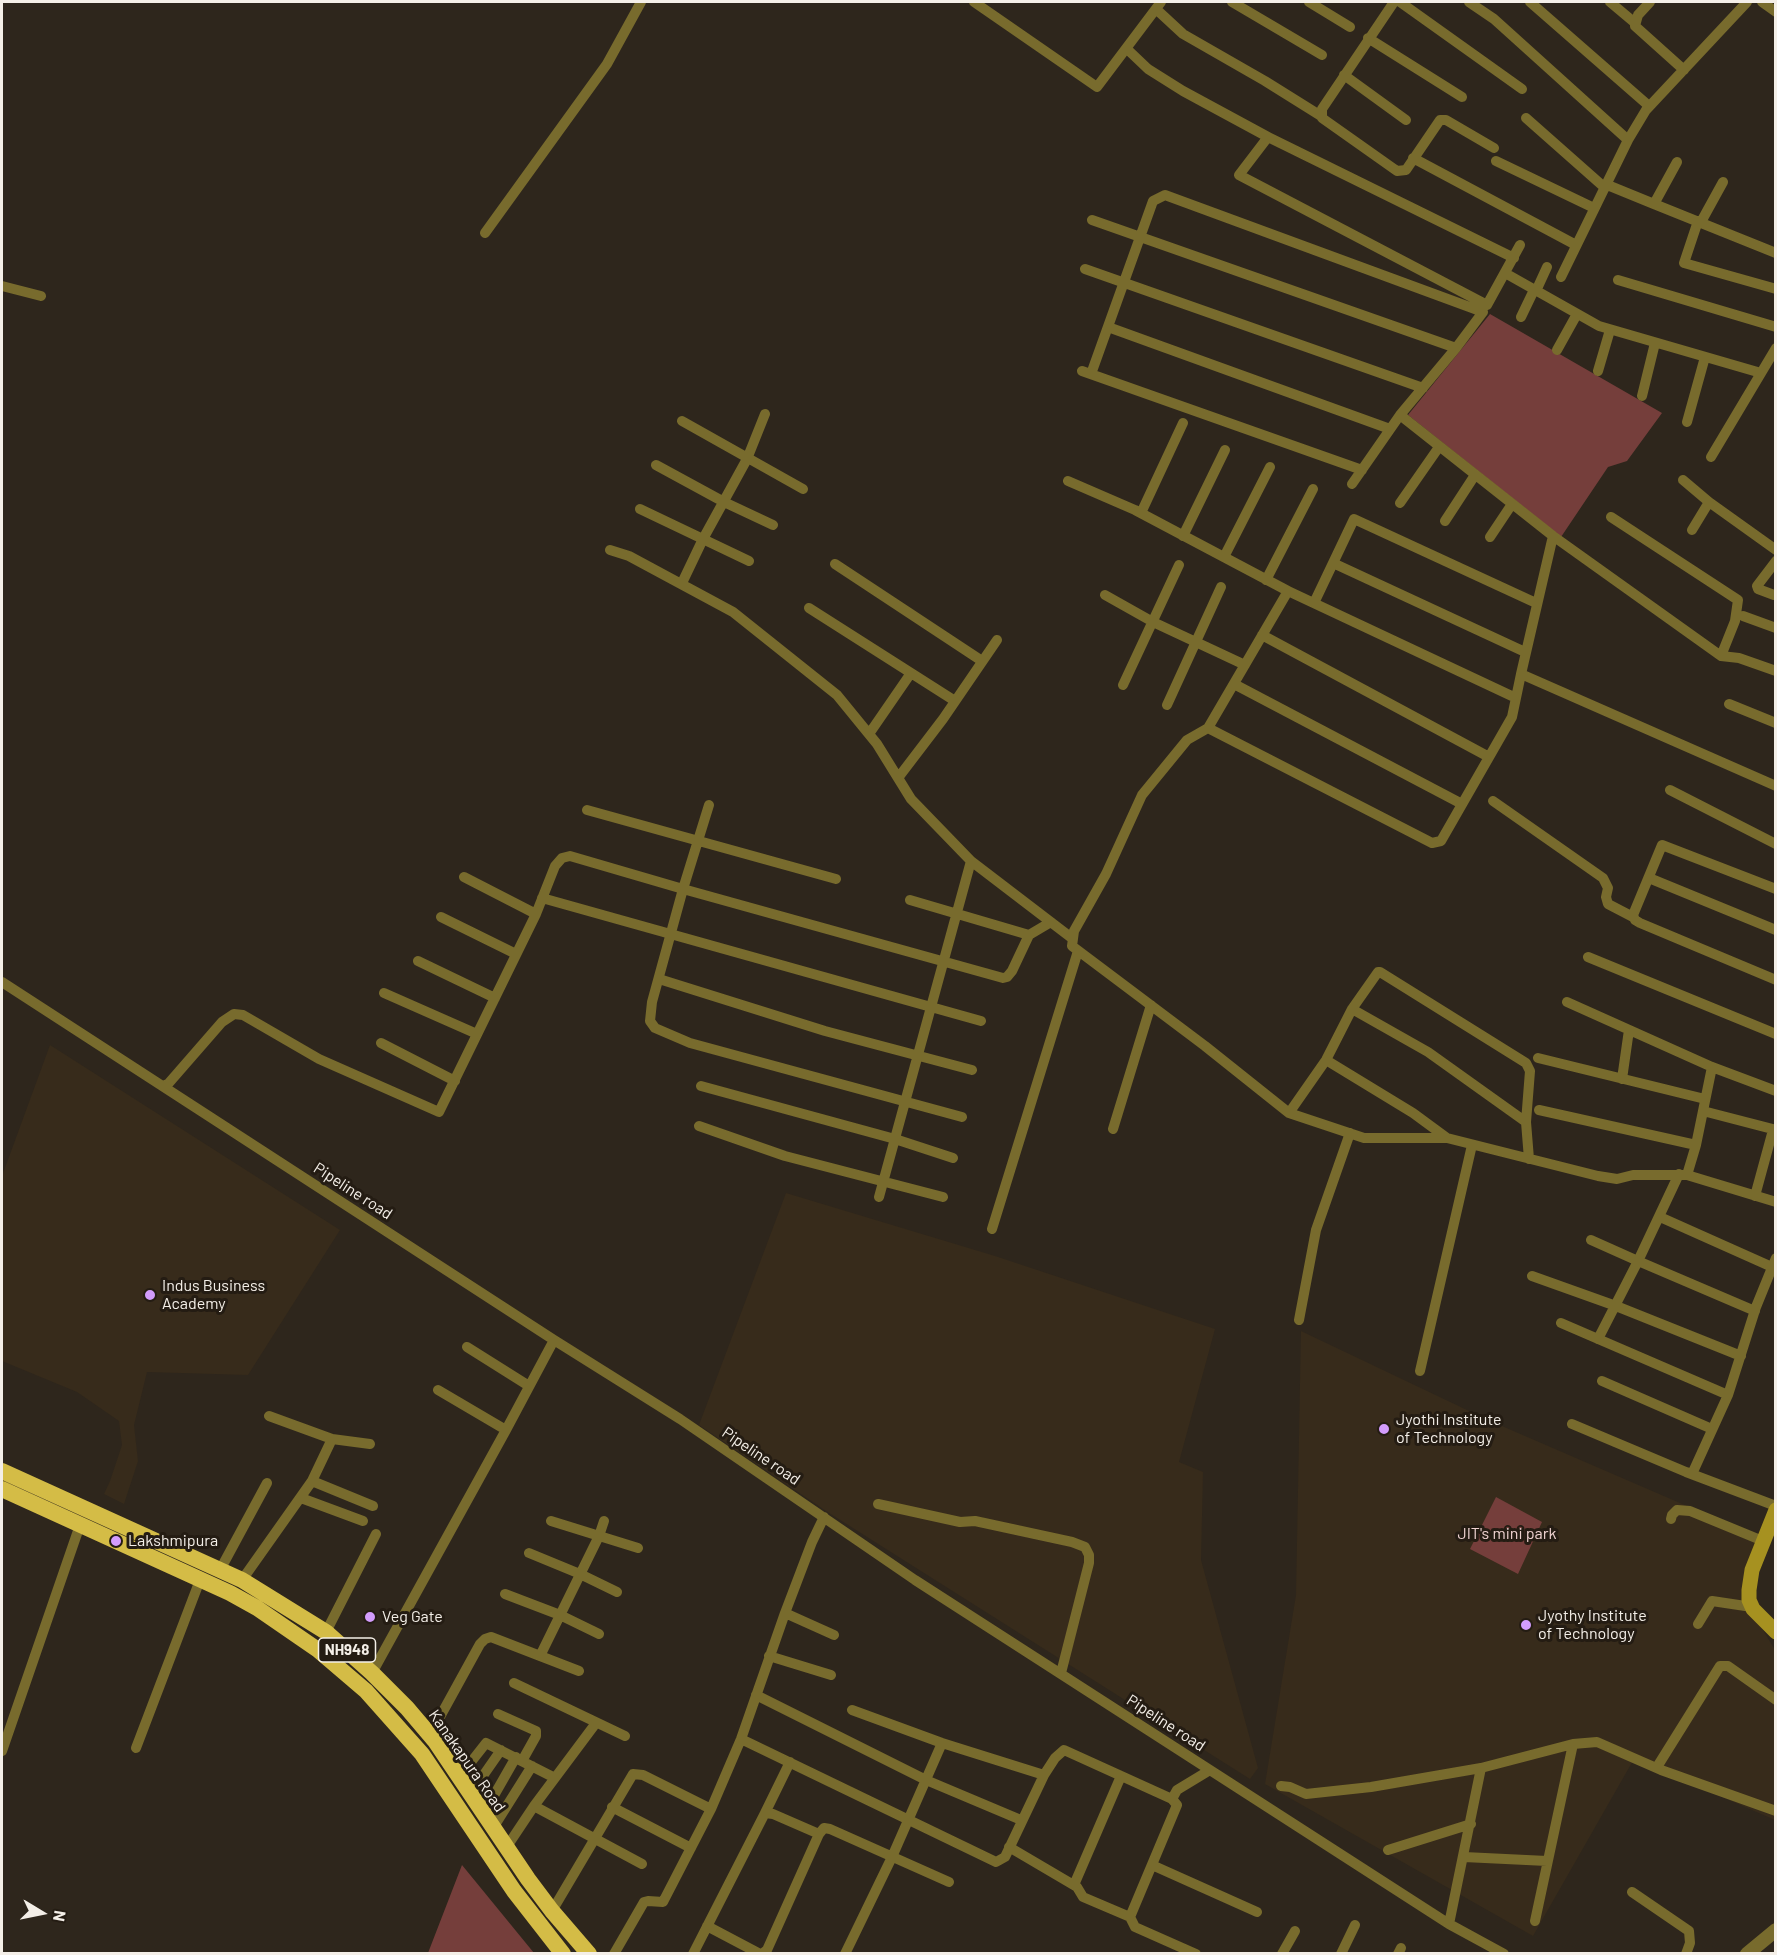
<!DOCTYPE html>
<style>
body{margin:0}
#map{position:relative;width:1777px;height:1955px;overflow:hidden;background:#2e261c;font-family:Barlow,sans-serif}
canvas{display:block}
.frame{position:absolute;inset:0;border:3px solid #f4efe8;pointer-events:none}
.north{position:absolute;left:12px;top:1883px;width:60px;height:60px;-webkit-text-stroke:4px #241c13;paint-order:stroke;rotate:100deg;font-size:16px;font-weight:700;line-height:24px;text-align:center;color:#f4efe8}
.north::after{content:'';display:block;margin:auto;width:21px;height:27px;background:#f4efe8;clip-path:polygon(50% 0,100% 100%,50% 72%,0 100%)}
</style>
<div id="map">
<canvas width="1777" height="1955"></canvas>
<div class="frame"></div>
<div class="north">N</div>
</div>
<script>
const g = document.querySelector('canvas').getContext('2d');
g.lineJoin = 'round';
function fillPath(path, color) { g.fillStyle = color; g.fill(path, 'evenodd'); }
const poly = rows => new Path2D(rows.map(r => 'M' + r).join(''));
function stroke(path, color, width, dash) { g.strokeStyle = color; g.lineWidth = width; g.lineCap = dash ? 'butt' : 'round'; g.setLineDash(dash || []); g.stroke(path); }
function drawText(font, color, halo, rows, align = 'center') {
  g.font = font + ' Barlow,sans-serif'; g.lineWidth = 6; g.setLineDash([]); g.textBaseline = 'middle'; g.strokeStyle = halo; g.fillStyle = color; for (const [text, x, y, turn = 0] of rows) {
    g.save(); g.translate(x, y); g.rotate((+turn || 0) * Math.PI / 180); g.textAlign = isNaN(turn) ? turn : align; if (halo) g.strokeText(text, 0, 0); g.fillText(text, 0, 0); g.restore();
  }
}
fillPath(poly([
 [50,1045,340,1230,248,1375,147,1372,134,1425,138,1461,124,1504,104,1494,110,1481,122,1445,119,1421,77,1392,2,1361,2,1176],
 [786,1193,995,1256,1215,1329,1179,1462,1203,1472,1201,1560,1258,1768,1250,1779,826,1511,699,1425],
 [1301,1331,1488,1420,1761,1538,1745,1600,1775,1650,1775,1820,1634,1759,1533,1936,1265,1784,1296,1595]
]), '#372b1b');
fillPath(poly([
 [1490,314,1662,413,1627,461,1608,467,1561,537,1408,415],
 [1496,1497,1542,1522,1518,1574,1470,1549],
 [462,1865,534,1953,428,1953]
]), '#753e3b');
stroke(poly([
 [974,2,1097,87,1161,2],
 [1232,2,1322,55],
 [1309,2,1350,27],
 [1394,2,1322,109,1322,118,1397,171,1406,170,1440,120,1446,120,1494,148],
 [1400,2,1522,89],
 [1469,2,1494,19,1628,140],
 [1530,2,1649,106],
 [1610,2,1635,23],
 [1650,2,1638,15,1635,26,1684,70],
 [1762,2,1776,12],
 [1156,9,1183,34,1265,81,1321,116],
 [1368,38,1462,97],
 [1127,49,1148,69,1183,91,1268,137],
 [1344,75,1406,120],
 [1526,118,1604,187],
 [1413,158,1576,245],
 [1496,161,1594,208],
 [1605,184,1654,204,1677,162],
 [1654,204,1776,253],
 [1092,220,1456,348],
 [1698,221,1684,263,1776,289],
 [1701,222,1723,182],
 [485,233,607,64,641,2],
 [1514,258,1268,137,1239,175,1487,305,1520,245],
 [1085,269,1423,388],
 [1505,273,1599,326,1761,373],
 [1561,277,1628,140,1646,110,1747,2],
 [1618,280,1776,327],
 [2,286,41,296],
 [1536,291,1547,267],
 [1521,317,1534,290],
 [1108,327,1390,429],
 [1557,350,1577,314],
 [1082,371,1362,470],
 [1598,371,1610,330],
 [1091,374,1153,201,1165,195,1483,312,1456,348,1400,415],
 [1642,396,1655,343],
 [682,421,803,489],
 [1687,422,1705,357],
 [1711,457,1776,348],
 [656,465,724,502,773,525],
 [1683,480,1709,502,1776,550],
 [1068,481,1135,510,1288,591],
 [1352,484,1400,415,1553,536,1721,656,1739,658,1776,671],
 [1400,503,1439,447],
 [640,509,749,561],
 [1141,513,1183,423],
 [1611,517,1738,600,1735,621,1721,656],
 [1445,521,1475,475],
 [1692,530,1709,502],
 [1183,536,1225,450],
 [1490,537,1512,504],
 [610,550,629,556,733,612,837,695,877,744,911,799,971,861,1073,939],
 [1224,557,1270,467],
 [1333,563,1525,652],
 [835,564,982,661],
 [1266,580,1313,489],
 [682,583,703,539,747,459,765,414],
 [1105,595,1153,622,1245,665],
 [1774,595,1758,589,1757,586,1776,561],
 [1314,603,1354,519,1536,603],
 [809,608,955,701],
 [1743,616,1776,628],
 [1262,635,1489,757],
 [1521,674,1553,536],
 [1234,684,1462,804],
 [1123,685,1179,565],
 [1516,698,1288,591,1208,728,1432,843,1441,841,1512,717,1521,674,1776,786],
 [1729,704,1776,723],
 [1167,705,1221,587],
 [1208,728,1187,740,1142,795,1106,874,1074,931,1072,946,1205,1046,1289,1113,1364,1138,1447,1138,1598,1176,1617,1179,1633,1175,1687,1175],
 [869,734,911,673],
 [898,778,943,719,997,640],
 [1670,790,1776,844],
 [1493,801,1603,878,1608,888,1606,897,1608,904,1633,917],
 [709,805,683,889,1003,978,1007,977,1012,971,1029,935],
 [587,810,836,879],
 [464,877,536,914],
 [1649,878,1776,930],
 [1776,889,1662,845,1633,915,1635,920,1640,923,1776,980],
 [542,898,981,1021],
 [910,900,1029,935,1051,922],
 [441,917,516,954],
 [1588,957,1776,1034],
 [418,961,495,998],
 [659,979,825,1031,972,1070],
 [2,982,554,1340,680,1419,915,1580,1449,1924,1504,1954],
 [384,993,477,1034],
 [1567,1002,1712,1067,1776,1091],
 [1352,1009,1428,1052,1526,1122],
 [381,1043,455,1081],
 [1538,1058,1705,1099],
 [1326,1060,1413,1113,1447,1138],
 [1712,1067,1696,1145,1687,1175,1776,1202],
 [1622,1079,1629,1030],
 [163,1086,168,1084,222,1022,234,1014,243,1015,319,1059,439,1112,536,914,555,866,562,858,570,856,683,889,652,1002,650,1021,655,1028,690,1043,962,1117],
 [701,1086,895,1139,953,1158],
 [1539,1110,1696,1145],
 [1703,1111,1776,1130],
 [1289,1113,1326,1060,1352,1009,1378,972,1380,972,1526,1063,1530,1071,1526,1122,1529,1159],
 [699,1126,785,1156,943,1197],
 [1113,1129,1151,1005],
 [1679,1174,1638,1261,1755,1311],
 [1755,1196,1773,1130],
 [879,1197,971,861],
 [1660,1217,1772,1267],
 [992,1229,1078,951],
 [1591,1240,1638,1261,1598,1339],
 [1532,1276,1616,1306,1741,1356],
 [1299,1320,1316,1230,1350,1133],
 [1561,1323,1728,1395],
 [467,1347,529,1386],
 [1420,1371,1472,1145],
 [1602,1381,1712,1429],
 [438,1390,506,1430],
 [269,1416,332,1439,370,1444],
 [1572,1424,1686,1472,1776,1506],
 [1692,1474,1728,1395,1756,1307,1776,1258],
 [312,1481,373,1506],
 [301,1498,363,1521],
 [878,1504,960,1522,975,1521,1072,1542,1085,1547,1089,1555,1089,1563,1061,1673],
 [1671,1519,1672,1515,1677,1510,1690,1511,1763,1541],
 [551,1521,638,1548],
 [529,1553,580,1574,617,1592],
 [220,1570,267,1483],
 [242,1580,312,1481,332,1439],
 [505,1594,560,1615,599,1634],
 [785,1613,834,1635],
 [1698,1624,1712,1601,1752,1607],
 [326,1632,376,1534],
 [540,1656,599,1536,604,1521],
 [769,1656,831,1675],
 [372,1673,506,1430,554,1340],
 [514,1683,625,1736],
 [756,1695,926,1780,1021,1820],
 [852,1710,942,1743,1044,1775],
 [498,1714,536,1731,536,1736,522,1761],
 [430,1735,480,1644,485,1639,491,1637,579,1671],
 [741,1739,996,1862,1005,1857,1044,1775,1055,1758,1064,1750,1172,1799,1177,1805,1130,1917,1135,1927,1196,1954],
 [136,1748,200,1580],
 [2,1751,80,1525],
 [1657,1767,1720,1666,1728,1666,1776,1700],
 [460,1776,486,1743,555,1778],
 [1281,1786,1290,1787,1306,1794,1371,1787,1481,1768,1573,1744,1597,1742,1661,1770,1776,1811],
 [471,1793,501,1750],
 [1172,1799,1177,1790,1210,1770],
 [534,1806,642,1864],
 [612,1807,691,1848],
 [484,1813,516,1757],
 [765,1813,790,1762],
 [493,1828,532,1766],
 [1009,1847,1077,1887,1083,1897,1130,1917],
 [506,1848,534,1806,596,1723],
 [1388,1850,1471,1824],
 [1464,1857,1547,1861],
 [1152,1865,1257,1912],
 [1074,1885,1121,1776],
 [1632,1892,1689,1931,1690,1943,1686,1954],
 [552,1911,633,1774,643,1775,711,1809],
 [1535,1921,1573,1744],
 [1449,1924,1481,1768],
 [707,1926,760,1954],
 [614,1954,644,1902,648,1901,663,1902,711,1809,741,1739,785,1613,812,1542,824,1517],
 [693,1954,765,1813,773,1814,819,1834],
 [762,1954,767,1950,819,1834,824,1828,830,1829,949,1882],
 [845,1954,892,1857,942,1743],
 [1282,1954,1295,1931],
 [1341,1954,1355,1925],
 [1398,1954,1401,1948]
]), '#786b2d', 10);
stroke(poly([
 [1747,1954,1776,1930]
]), '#786b2d', 14);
stroke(poly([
 [1776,1510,1752,1570,1749,1590,1749,1600,1753,1609,1776,1632]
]), '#a69120', 15);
stroke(poly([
 [2,1471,242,1580,326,1632,372,1673,407,1708,435,1741,528,1879,552,1911,589,1954],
 [2,1489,230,1593,257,1608,318,1650,366,1691,422,1754,514,1891,563,1954]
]), '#d4bc46', 16);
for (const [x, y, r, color] of [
 [150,1295,6,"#d39cfc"],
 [1384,1429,6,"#d39cfc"],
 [116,1541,6,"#d39cfc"],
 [370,1617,6,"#d39cfc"],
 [1526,1625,6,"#d39cfc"]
]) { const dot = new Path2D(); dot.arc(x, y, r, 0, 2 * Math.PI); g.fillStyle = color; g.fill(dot); stroke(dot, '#241c13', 2); }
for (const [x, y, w] of [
 [347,1650,57]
]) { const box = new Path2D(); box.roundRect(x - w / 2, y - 12, w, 24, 4.5); g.fillStyle = '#241c13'; g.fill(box); stroke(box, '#f4efe8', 1.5); }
drawText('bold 15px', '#f4efe8', null, [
 ["NH948",347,1650]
]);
drawText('16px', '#f4efe8', '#241c13', [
 ["Pipeline road",353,1191,33],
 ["Pipeline road",761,1456,34],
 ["Pipeline road",1166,1723,33],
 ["Kanakapura Road",467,1761,55]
]);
drawText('16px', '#f4efe8', '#241c13', [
 ["Indus Business",162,1286],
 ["Academy",162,1304],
 ["Jyothi Institute",1396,1420],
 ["of Technology",1396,1438],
 ["Lakshmipura",128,1541],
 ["Jyothy Institute",1538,1616],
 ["of Technology",1538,1634],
 ["Veg Gate",382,1617]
], 'left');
drawText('16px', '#eed2d0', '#241c13', [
 ["JIT's mini park",1507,1534]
]);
</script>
